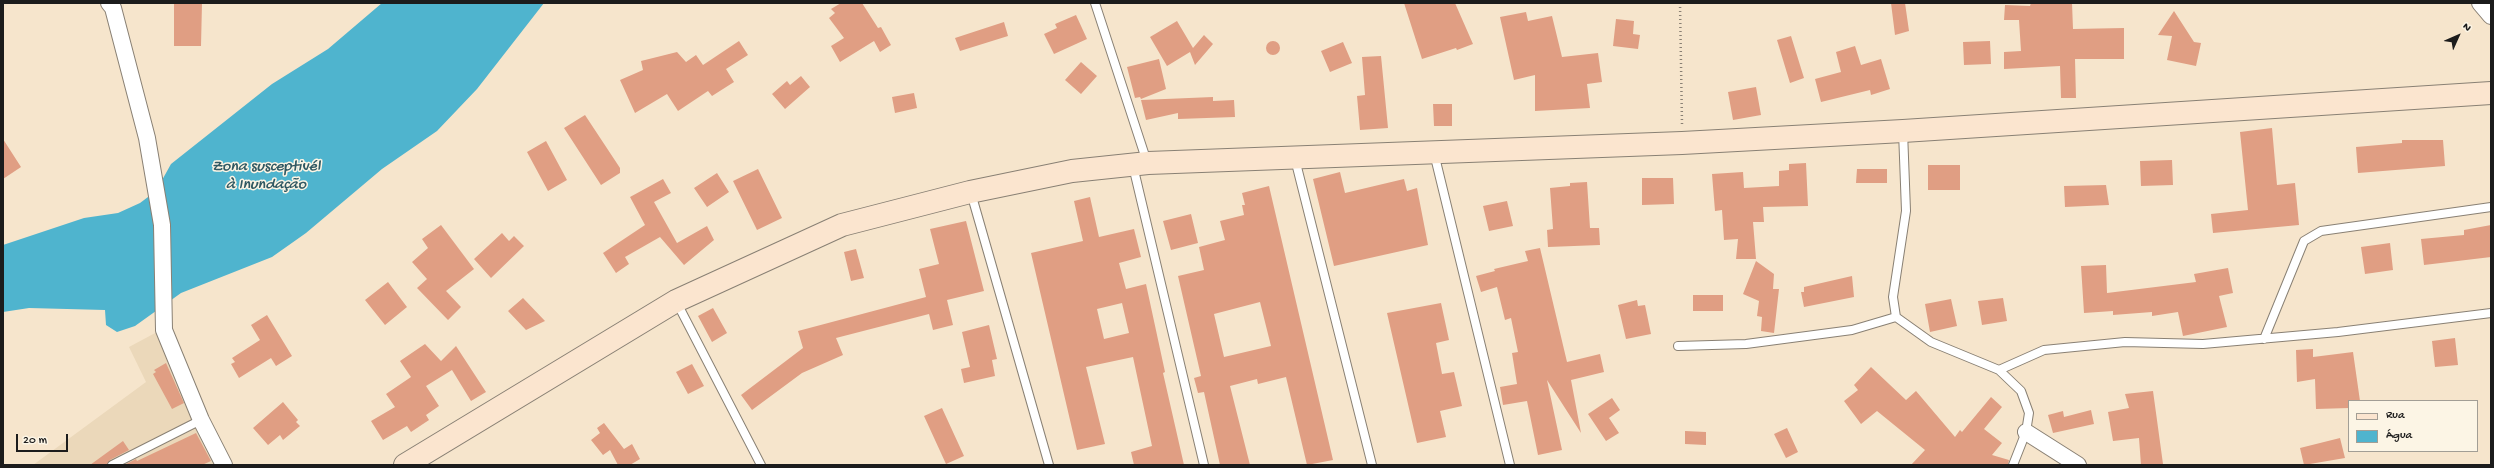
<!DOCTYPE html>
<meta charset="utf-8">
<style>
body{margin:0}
#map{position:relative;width:2494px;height:468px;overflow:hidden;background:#f6e5cc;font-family:"Gochi Hand",sans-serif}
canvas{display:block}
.frame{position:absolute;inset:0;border:4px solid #1c1c1c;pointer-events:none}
.legend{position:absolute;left:2348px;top:400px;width:130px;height:52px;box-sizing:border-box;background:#fcf5e5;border:1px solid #a29e95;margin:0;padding:5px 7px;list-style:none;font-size:12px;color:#1c1c1c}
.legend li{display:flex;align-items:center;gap:8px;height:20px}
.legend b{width:20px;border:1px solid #a29e95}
.north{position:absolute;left:2438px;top:16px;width:40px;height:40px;-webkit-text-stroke:3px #fcf5e5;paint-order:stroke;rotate:45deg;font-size:11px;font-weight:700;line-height:16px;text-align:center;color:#1c1c1c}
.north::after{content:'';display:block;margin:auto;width:14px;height:18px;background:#1c1c1c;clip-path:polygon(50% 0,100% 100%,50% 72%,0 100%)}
.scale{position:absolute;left:16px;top:434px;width:52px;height:18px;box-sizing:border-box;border:2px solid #1c1c1c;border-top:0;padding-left:5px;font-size:12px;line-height:14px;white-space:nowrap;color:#1c1c1c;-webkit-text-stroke:3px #fcf5e5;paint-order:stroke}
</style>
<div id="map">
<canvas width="2494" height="468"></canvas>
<div class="frame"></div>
<ul class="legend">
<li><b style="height:5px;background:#fbe5cf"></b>Rua</li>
<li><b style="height:11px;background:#4fb4ce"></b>Água</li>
</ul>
<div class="north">N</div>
<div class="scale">20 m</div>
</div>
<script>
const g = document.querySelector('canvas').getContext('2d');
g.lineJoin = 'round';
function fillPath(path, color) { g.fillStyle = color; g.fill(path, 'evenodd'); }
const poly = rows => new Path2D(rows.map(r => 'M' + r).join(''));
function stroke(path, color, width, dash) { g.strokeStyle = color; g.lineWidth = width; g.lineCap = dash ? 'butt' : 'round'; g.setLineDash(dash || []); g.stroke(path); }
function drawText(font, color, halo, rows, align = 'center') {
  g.font = font + ' "Gochi Hand",sans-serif'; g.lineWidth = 3; g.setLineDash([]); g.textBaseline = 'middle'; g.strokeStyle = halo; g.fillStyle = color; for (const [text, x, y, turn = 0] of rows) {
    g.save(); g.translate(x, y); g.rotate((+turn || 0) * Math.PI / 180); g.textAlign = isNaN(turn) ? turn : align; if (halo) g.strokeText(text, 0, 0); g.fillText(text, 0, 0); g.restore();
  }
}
fillPath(poly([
 [157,332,224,465,33,465,146,382,129,347]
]), '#ebd8ba');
fillPath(poly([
 [382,3,544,3,477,89,437,131,382,169,306,233,272,257,181,293,135,326,117,332,106,325,105,310,29,308,3,312,3,245,84,218,118,213,140,203,156,191,171,164,272,84,328,49]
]), '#4fb4ce');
fillPath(poly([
 [174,3,202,3,201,46,174,46],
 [841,3,862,3,878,28,881,27,891,45,880,52,874,41,840,62,831,46,844,38,829,18,835,13,831,9],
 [1404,3,1455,3,1473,44,1457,50,1456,48,1422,59],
 [1891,3,1905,3,1909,31,1895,35],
 [2031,3,2072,3,2073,29,2124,28,2124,59,2075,59,2076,98,2061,98,2060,66,2004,69,2004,52,2021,51,2019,20,2004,20,2005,5,2030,6],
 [2174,11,2194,42,2201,43,2196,66,2167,60,2172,36,2158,35],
 [1526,12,1528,21,1552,16,1562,57,1598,53,1602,82,1587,84,1590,108,1535,111,1535,75,1514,80,1500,17],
 [1076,15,1087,39,1054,54,1044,34,1057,28,1055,24],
 [1616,19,1634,21,1633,34,1640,35,1638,49,1613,46],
 [1177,21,1193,48,1204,35,1213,44,1195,65,1190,52,1167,66,1150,37],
 [1004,22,1008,36,960,51,955,38],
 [1791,36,1804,78,1790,83,1777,40],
 '1266 48a7 7 0 1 1 14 0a7 7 0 1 1-14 0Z',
 [739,41,748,55,726,69,734,82,712,96,708,91,678,111,667,94,635,113,620,80,643,70,641,61,677,52,686,62,696,55,703,65],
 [1990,41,1991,64,1964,65,1963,42],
 [1343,42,1352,63,1330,72,1321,51],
 [1855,46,1861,65,1881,59,1890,89,1871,95,1870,90,1821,102,1815,79,1841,72,1836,52],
 [1381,56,1388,128,1360,130,1357,96,1365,95,1362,57],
 [1159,59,1166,89,1141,99,1140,97,1135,98,1127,67],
 [1081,62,1097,76,1081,94,1065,80],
 [801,76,810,87,785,109,772,94,787,81,790,85],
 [1756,87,1761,115,1733,120,1728,92],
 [914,93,917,108,895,113,892,97],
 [1213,97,1213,101,1234,100,1235,117,1178,119,1178,113,1146,120,1141,100],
 [1433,104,1452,104,1452,126,1434,126],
 [585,115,620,168,620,173,601,185,564,128],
 [2272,128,2277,185,2295,183,2299,225,2213,233,2211,214,2248,210,2240,132],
 [3,139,21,167,3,179],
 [2402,140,2443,140,2445,166,2358,173,2356,147,2402,143],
 [546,141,567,180,548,191,527,152],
 [2172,160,2173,185,2141,186,2140,161],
 [1806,163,1808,206,1763,207,1764,222,1753,222,1756,259,1736,259,1738,239,1724,240,1722,210,1715,211,1712,174,1743,172,1744,188,1779,186,1779,171,1789,170,1789,164],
 [1928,165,1960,165,1960,190,1928,190],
 [758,169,782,218,757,230,733,181],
 [1857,169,1887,169,1887,183,1856,183],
 [1340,172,1345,193,1404,179,1407,191,1417,188,1428,245,1334,266,1313,179],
 [717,173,729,192,707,207,694,188],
 [1642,178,1673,178,1674,204,1642,205],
 [663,179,671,193,654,202,677,243,707,226,714,240,684,265,660,237,625,257,629,264,616,273,603,253,645,225,630,197],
 [1587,182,1590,228,1599,228,1600,245,1548,247,1547,230,1553,229,1550,188,1570,186,1570,183],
 [2106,185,2109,205,2065,207,2064,186],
 [1269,186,1333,460,1307,465,1286,377,1258,384,1257,379,1230,386,1250,465,1220,465,1204,392,1198,393,1194,378,1201,376,1178,276,1204,270,1199,247,1225,240,1220,221,1244,215,1242,205,1245,205,1242,193],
 [1260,302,1271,346,1224,357,1214,314],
 [1090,197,1099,237,1134,229,1141,257,1119,263,1126,289,1146,284,1165,372,1163,373,1184,465,1134,465,1131,452,1152,446,1133,357,1086,367,1105,444,1077,450,1031,253,1083,241,1074,201],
 [1122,303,1129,333,1104,339,1097,309],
 [1507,201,1513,226,1489,231,1483,206],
 [1191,214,1198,243,1171,250,1163,221],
 [966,221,984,291,947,300,953,325,933,330,929,314,836,338,843,355,802,373,752,410,741,395,803,348,798,331,926,297,919,269,939,264,930,229],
 [441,225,474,269,446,291,461,307,448,320,417,288,427,279,412,262,428,248,422,239],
 [2491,225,2491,257,2424,265,2421,239,2464,235,2464,230],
 [502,233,509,241,514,236,524,246,491,278,474,259],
 [2390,243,2393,270,2365,274,2361,247],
 [1540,248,1567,362,1600,354,1604,372,1571,380,1581,433,1547,380,1562,450,1538,455,1527,401,1503,405,1500,387,1517,384,1512,353,1518,352,1511,318,1505,320,1497,287,1481,292,1476,276,1495,271,1494,269,1528,261,1525,251],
 [856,249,864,278,851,281,844,252],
 [1756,261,1774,274,1773,289,1779,289,1774,333,1761,331,1762,317,1757,316,1759,301,1743,294],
 [2106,265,2107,293,2196,282,2194,274,2228,268,2233,293,2219,296,2227,327,2183,336,2178,312,2152,316,2152,312,2113,315,2113,311,2084,313,2081,266],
 [1852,276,1854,297,1804,307,1801,292,1804,292,1804,287],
 [388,282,407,307,385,325,365,300],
 [1693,295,1723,295,1723,311,1693,311],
 [523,298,545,321,526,330,508,311],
 [2003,298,2007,321,1982,325,1978,301],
 [1951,299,1957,326,1930,332,1925,304],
 [1637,300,1638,306,1645,305,1651,334,1626,339,1618,305],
 [1441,303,1449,340,1436,343,1442,374,1454,372,1462,406,1440,411,1446,437,1417,443,1387,313],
 [713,308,727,333,712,342,698,316],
 [267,315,292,356,276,366,271,358,239,378,231,364,235,362,232,358,260,340,251,325],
 [989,325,997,359,992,360,995,376,964,383,961,369,970,367,962,332],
 [2455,338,2458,365,2435,367,2432,341],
 [425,344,441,361,456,346,486,392,471,401,452,370,426,386,439,406,426,415,429,420,411,432,407,426,383,440,371,421,395,407,386,394,411,377,400,361],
 [2313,349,2313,357,2353,352,2360,401,2349,401,2349,408,2316,409,2315,379,2297,382,2296,350],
 [166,363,184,403,172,409,153,374,156,372,154,370],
 [692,364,704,386,688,394,676,372],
 [1871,367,1906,400,1916,391,1955,437,1960,430,1962,432,1991,397,2002,407,1984,429,2002,443,1992,455,2009,460,2008,465,1911,465,1925,450,1877,411,1861,424,1844,401,1858,390,1854,385],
 [2153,391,2163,464,2141,465,2139,438,2113,441,2108,412,2129,408,2125,394],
 [1612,398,1620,410,1609,418,1619,433,1606,441,1588,414],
 [283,402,298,420,296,422,300,426,283,440,280,435,268,445,253,428],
 [942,408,964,456,946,464,924,416],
 [2091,410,2094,424,2053,433,2048,415,2063,411,2064,417],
 [604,423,624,449,632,444,640,459,630,465,618,465,610,450,603,455,591,440,600,433,597,428],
 [1787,428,1798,452,1786,458,1774,434],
 [1685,431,1706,432,1706,445,1685,444],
 [196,433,211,461,202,465,124,465,136,459,137,461],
 [2340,438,2345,458,2304,465,2300,448],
 [123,441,129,450,110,460,107,465,90,465]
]), '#e09e83');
const service = poly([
 [1095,3,1147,162],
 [1903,131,1906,211,1893,297,1896,317,1931,342,1999,370,2021,391,2029,413,2026,432,2013,465],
 [1434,153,1510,465],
 [1295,159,1372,465],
 [1133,166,1204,465],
 [971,193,1049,465],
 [676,301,761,465],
 [2264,339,2304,241,2321,231,2491,207],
 [1678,346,1746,344,1852,330,1896,317],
 [1999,370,2044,350,2125,342,2203,344,2338,332,2491,313],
 [112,465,201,420]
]);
const minor = poly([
 [109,3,113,8,147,138,162,225,164,330,201,420,224,465],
 [2480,3,2491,16],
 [2026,432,2078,465]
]);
const secondary = poly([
 [405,465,676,301,842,225,970,192,1072,171,1148,163,1682,143,1903,131,2491,93]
]);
stroke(service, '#898074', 10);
stroke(minor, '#898074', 18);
stroke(secondary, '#898074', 24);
stroke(poly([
 [1680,3,1682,124]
]), '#898074', 2.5, [1, 3]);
stroke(service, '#fff', 8);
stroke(minor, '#fff', 16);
stroke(secondary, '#fbe5cf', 22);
drawText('italic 16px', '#305963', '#fcf5e5', [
 ["Zona susceptivél",266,168],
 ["à Inundação",266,186]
]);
</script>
